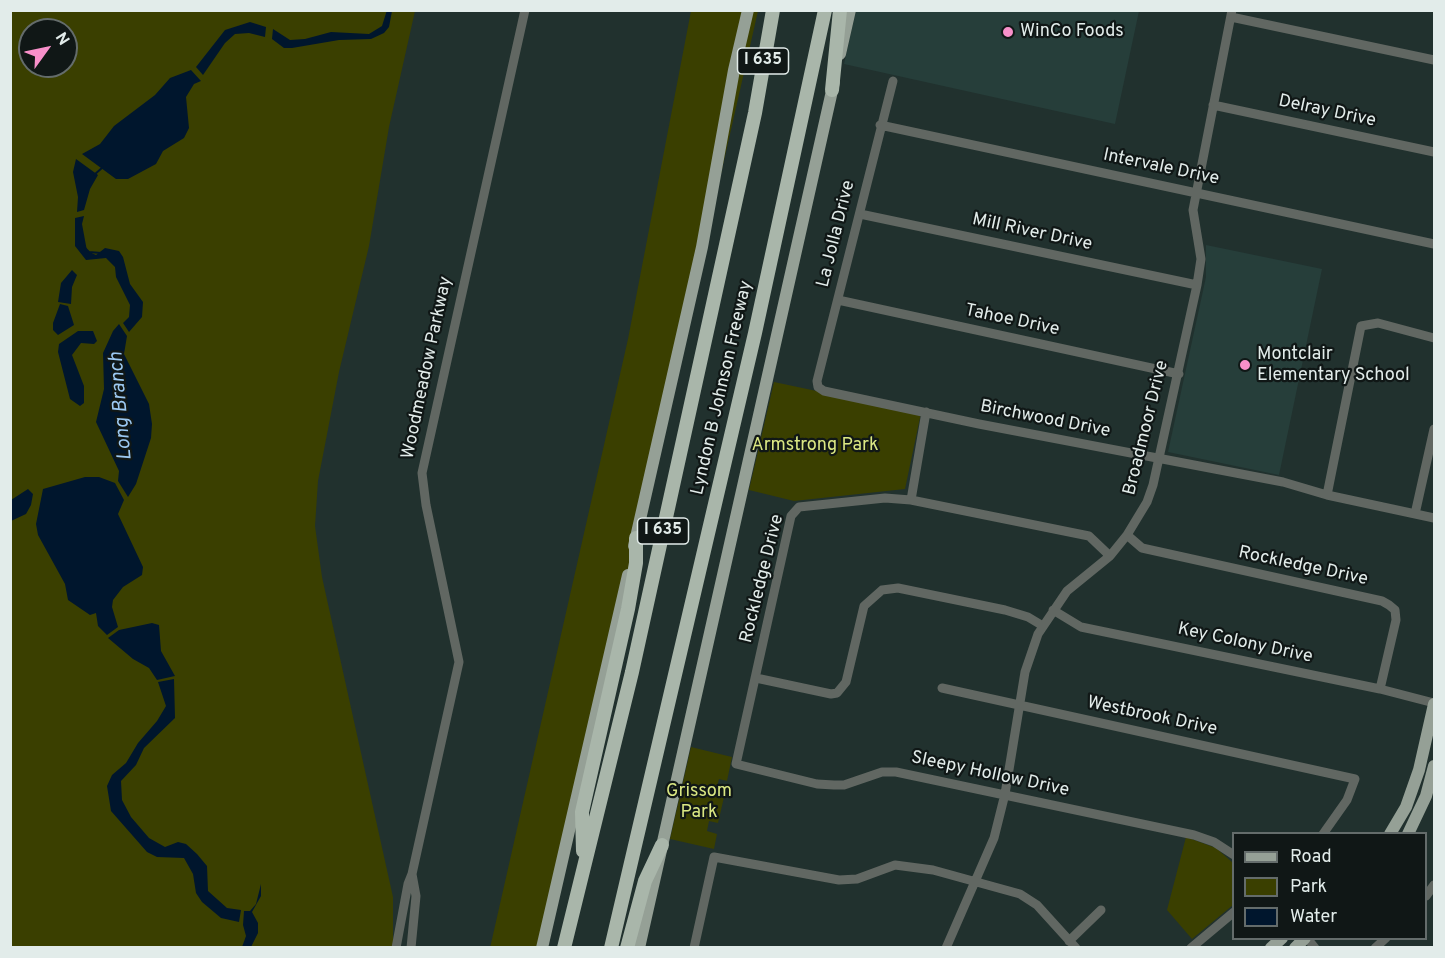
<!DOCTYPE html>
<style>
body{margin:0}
#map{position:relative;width:1445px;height:958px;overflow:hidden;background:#21312e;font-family:Overpass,sans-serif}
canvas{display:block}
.frame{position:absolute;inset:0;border:12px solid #e2ecea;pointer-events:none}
.legend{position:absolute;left:1232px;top:832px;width:195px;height:108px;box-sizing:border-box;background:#101716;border:2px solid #646c6b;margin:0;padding:8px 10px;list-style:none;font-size:18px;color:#e2ecea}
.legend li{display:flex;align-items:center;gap:12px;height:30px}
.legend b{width:30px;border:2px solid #646c6b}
.north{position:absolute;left:18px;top:18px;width:60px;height:60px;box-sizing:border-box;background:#101716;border:2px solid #646c6b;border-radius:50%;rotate:57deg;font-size:16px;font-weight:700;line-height:24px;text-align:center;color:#e2ecea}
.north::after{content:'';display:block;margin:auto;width:21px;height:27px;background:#f890ca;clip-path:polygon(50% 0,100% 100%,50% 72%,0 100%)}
</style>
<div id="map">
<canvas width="1445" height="958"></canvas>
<div class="frame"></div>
<ul class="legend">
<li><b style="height:8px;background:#95a096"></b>Road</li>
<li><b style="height:16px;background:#3a3f00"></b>Park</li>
<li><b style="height:16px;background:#00162d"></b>Water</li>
</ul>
<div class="north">N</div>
</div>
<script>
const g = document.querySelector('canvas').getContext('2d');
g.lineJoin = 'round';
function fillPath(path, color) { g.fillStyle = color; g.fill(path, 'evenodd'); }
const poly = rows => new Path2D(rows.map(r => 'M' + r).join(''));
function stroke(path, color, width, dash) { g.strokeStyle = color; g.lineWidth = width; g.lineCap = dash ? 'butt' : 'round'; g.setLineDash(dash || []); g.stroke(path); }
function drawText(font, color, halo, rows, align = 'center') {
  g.font = font + ' Overpass,sans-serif'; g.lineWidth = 4.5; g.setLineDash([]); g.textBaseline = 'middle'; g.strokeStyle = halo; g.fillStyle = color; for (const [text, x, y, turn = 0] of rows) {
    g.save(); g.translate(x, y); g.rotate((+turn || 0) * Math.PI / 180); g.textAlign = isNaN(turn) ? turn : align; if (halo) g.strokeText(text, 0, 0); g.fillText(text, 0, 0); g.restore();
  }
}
fillPath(poly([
 [856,11,1139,11,1115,124,844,64],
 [1206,245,1322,269,1279,475,1168,452,1206,277]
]), '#263e3a');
fillPath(poly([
 [11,11,415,11,389,127,369,246,339,372,318,481,315,526,322,577,393,897,393,947,11,947],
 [30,30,66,30,66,66,30,66],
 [691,11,758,11,545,947,490,948,628,339],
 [774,382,921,413,905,489,794,501,749,490],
 [691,747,732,757,727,781,719,779,716,790,725,793,718,823,709,821,707,831,717,834,714,849,670,839],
 [1186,837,1216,848,1233,863,1233,905,1192,939,1167,910]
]), '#3a3f00');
fillPath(poly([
 [387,10,392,11,389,27,384,33,371,39,339,40,292,48,284,48,272,39,273,29,290,40,305,39,331,32,369,34,382,26],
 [250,22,266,27,265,37,249,33,235,34,225,43,203,75,196,67,225,30],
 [191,70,201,81,194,84,186,97,189,128,184,138,163,151,156,164,128,179,116,179,82,154,100,144,114,126,155,95,170,78],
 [76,159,98,175,90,189,84,210,77,212,78,197,73,172],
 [84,216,82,224,87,251,96,255,105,248,119,251,123,257,130,284,143,302,142,317,129,332,123,323,129,317,130,305,116,277,115,267,106,258,86,260,75,246,75,218],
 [72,270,77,275,72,287,71,304,58,302,61,283],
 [60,304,68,306,74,325,58,335,53,330,53,323],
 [119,324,127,336,124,354,149,404,152,424,151,438,136,484,128,497,118,481,119,471,96,422,104,389,103,353,113,331],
 [78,331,93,331,97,341,94,344,81,343,72,355,84,386,84,403,80,406,70,399,58,352,59,344],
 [85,477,99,477,115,483,124,500,118,514,143,567,142,575,123,587,113,600,112,607,118,627,107,635,98,626,96,613,90,615,68,600,65,584,38,535,36,524,43,489],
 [28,489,33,494,31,505,26,514,11,521,11,500],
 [152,623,159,625,161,651,175,676,157,680,149,668,133,659,108,638,119,630],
 [174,679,175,718,144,748,136,765,121,781,122,800,131,817,149,838,165,847,178,842,186,844,197,854,207,866,208,891,227,908,241,910,239,922,221,918,202,902,196,893,193,874,184,858,157,857,147,852,111,811,107,786,112,775,126,763,138,743,157,721,166,706,158,682],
 [261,884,261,896,252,912,258,923,258,933,251,947,242,947,246,936,243,925,244,911,250,911,256,904]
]), '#00162d');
stroke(poly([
 [94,175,103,167],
 [85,248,89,252,101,253]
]), '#00162d', 2);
stroke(poly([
 [1231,17,1434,60],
 [893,81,817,381,818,387,824,391,979,424,1283,482,1327,495,1434,518],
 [1213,105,1434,152],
 [880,125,1434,244],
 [860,214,1197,285],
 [838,300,1179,374],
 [1327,495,1361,326,1378,323,1434,338],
 [911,500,926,412],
 [1415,514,1434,429],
 [1127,535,1142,548,1382,601,1389,605,1395,610,1396,620,1380,689],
 [1110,556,1089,536,911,500,885,498,799,507,791,516,736,764,817,784,834,785,844,785,882,772,896,772,1194,835,1214,842,1234,855],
 [1053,610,1081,627,1380,689,1434,703],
 [756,678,831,694,837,693,846,682,864,606,882,590,898,588,1005,610,1028,617,1043,626],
 [942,688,1355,779,1347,800,1323,834],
 [1426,896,1434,885],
 [1307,938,1315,948],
 [1069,941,1101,910],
 [396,948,408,884,412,874,459,662,426,505,422,473,525,10],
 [411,948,416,896,412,874],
 [694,948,714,857,839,880,857,879,895,865,933,870,1020,894,1037,905,1076,948],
 [946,948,994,838,1005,794,1025,672,1038,634,1067,591,1110,556,1127,535,1147,502,1153,485,1197,285,1201,259,1193,210,1232,10],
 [1191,948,1234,912],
 [1375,948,1386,938]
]), '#616762', 9);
stroke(poly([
 [840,54,850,10],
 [634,546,702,247,734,70,748,10],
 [1390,834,1406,807,1419,770,1434,704],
 [1408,834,1426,796,1434,766],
 [542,948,628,575],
 [639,948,834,82],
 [1271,948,1282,938],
 [1295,948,1305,938]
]), '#95a096', 12);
stroke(poly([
 [832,90,840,10],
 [583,851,582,812,628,609,636,563,636,538],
 [564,948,632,672,755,113,773,10],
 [611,948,755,333,825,10],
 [627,948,645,881,662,845]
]), '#a9b6aa', 14);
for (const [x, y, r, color] of [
 [1008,32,6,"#f890ca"],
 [1245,365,6,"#f890ca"]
]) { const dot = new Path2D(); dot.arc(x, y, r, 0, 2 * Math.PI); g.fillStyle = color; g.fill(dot); stroke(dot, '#101716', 2); }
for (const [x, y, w] of [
 [763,61,51],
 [663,531,51]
]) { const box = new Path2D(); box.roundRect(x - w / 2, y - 13, w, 26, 4.5); g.fillStyle = '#101716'; g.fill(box); stroke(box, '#e2ecea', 1.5); }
drawText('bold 16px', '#e2ecea', null, [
 ["I 635",763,61],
 ["I 635",663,531]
]);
drawText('18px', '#e2ecea', '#101716', [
 ["WinCo Foods",1020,32],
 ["Montclair",1257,355],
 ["Elementary School",1257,376]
], 'left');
drawText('18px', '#e2ecea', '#101716', [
 ["Delray Drive",1327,112,12],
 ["Intervale Drive",1161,168,12],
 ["Mill River Drive",1032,233,12],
 ["La Jolla Drive",837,234,-76],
 ["Tahoe Drive",1012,321,12],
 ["Woodmeadow Parkway",428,368,-78],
 ["Lyndon B Johnson Freeway",723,388,-77],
 ["Birchwood Drive",1045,420,11],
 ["Broadmoor Drive",1147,428,-76],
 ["Rockledge Drive",1303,567,12],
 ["Rockledge Drive",763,579,-76],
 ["Key Colony Drive",1245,644,12],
 ["Westbrook Drive",1152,717,12],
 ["Sleepy Hollow Drive",990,775,12]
]);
drawText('18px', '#dbe883', '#101716', [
 ["Armstrong Park",815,446],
 ["Grissom",699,792],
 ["Park",699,813]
]);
drawText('italic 20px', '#9cc9f2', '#101716', [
 ["Long Branch",122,406,-95]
]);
</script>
